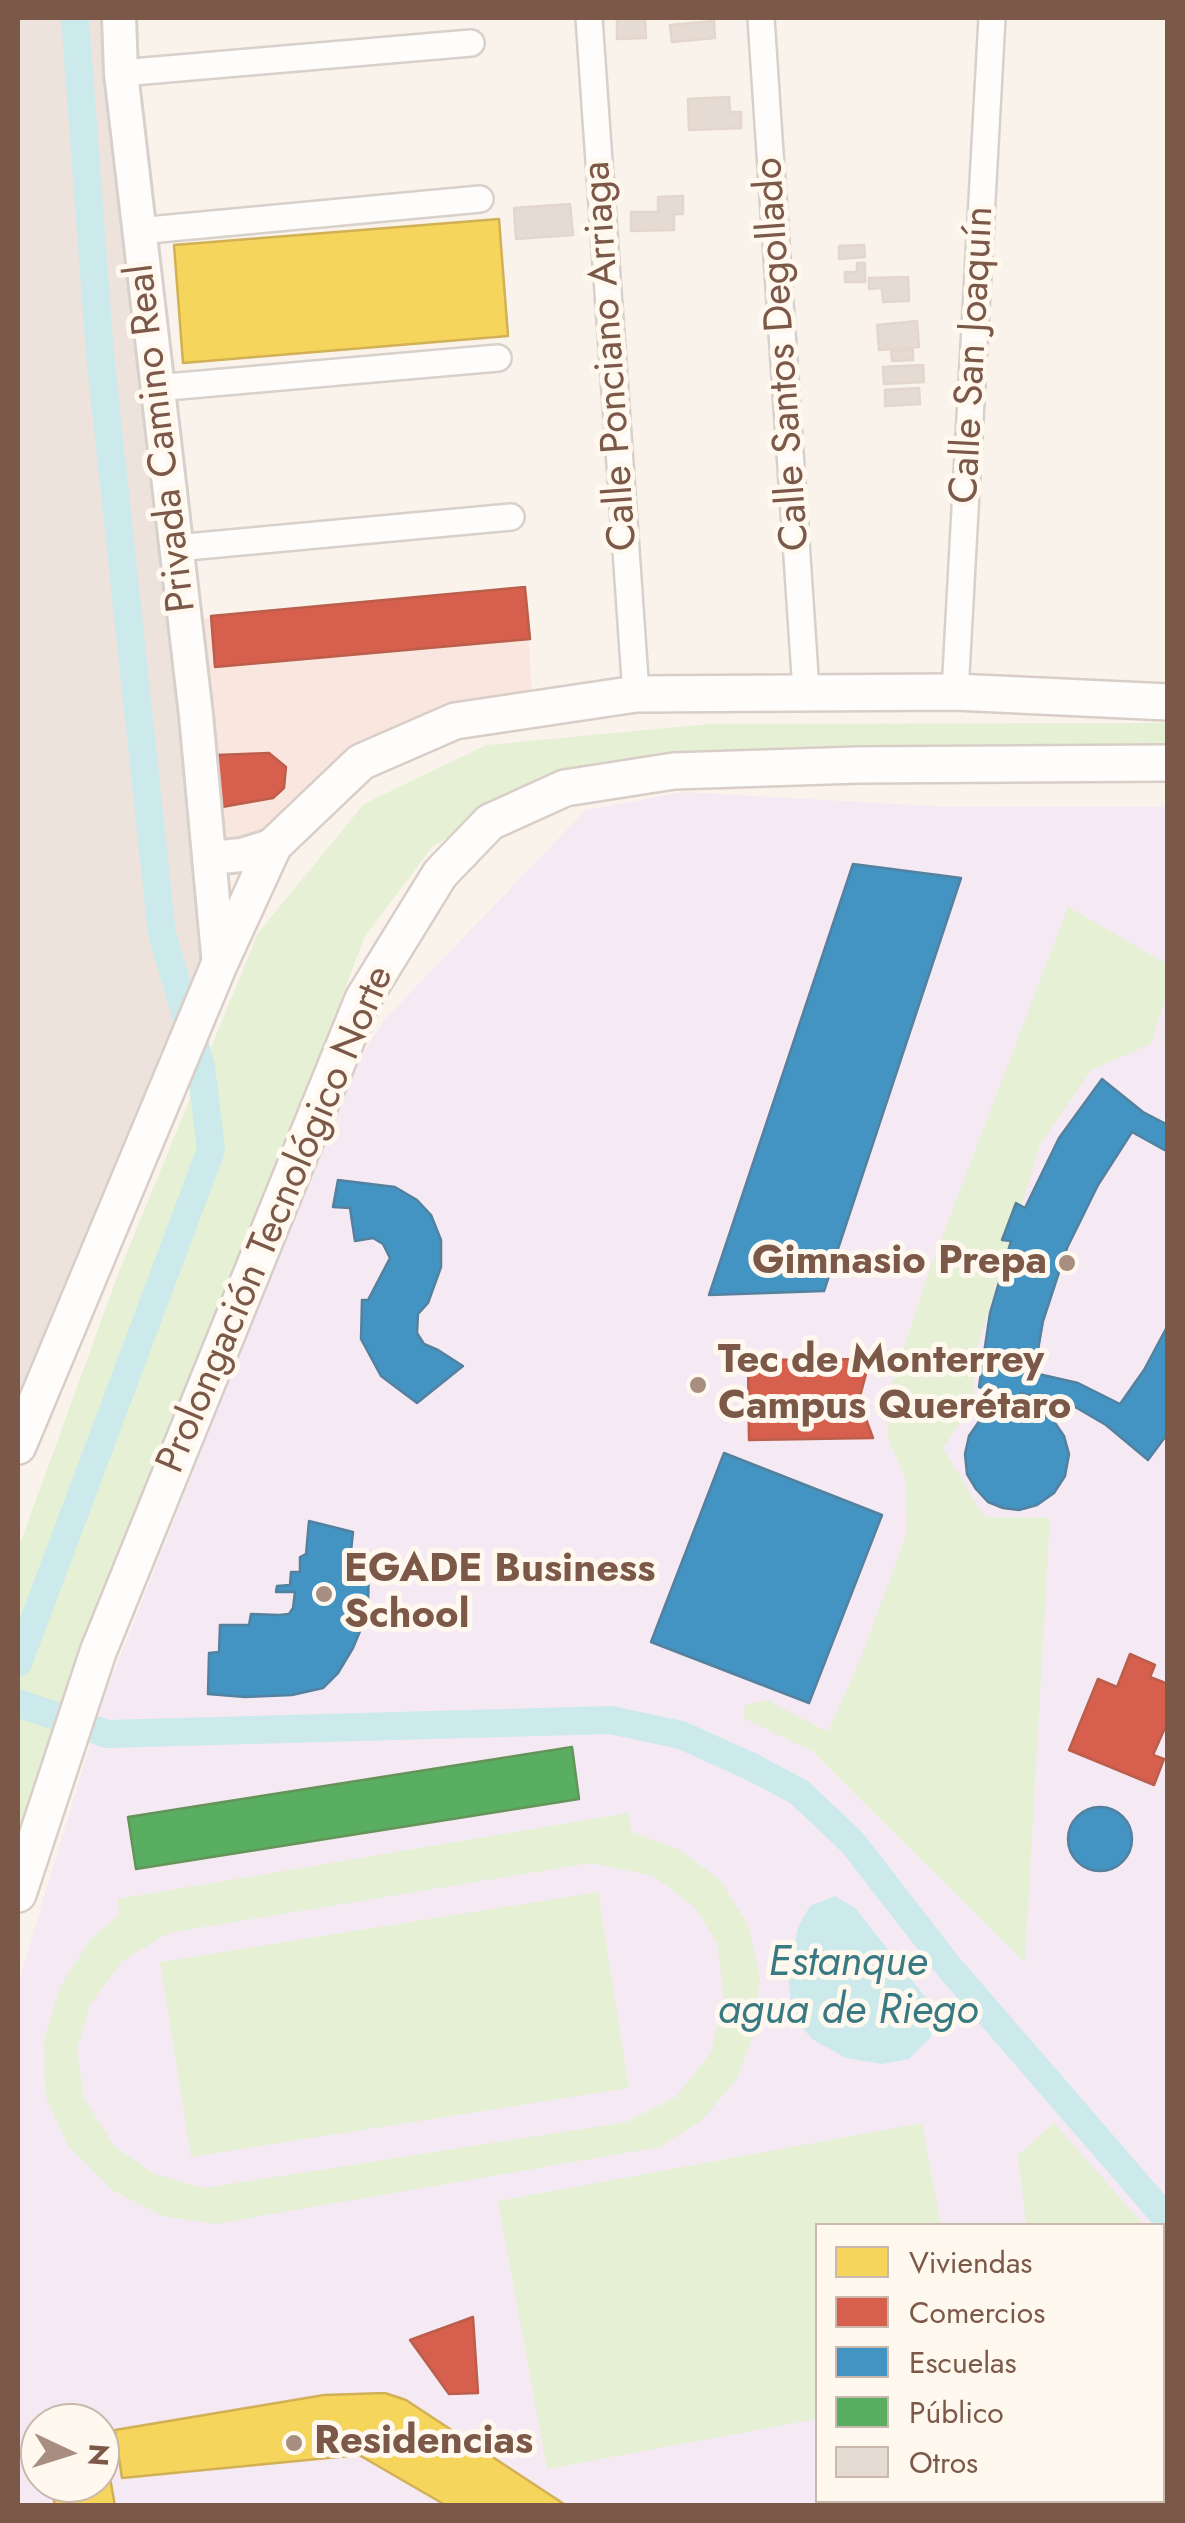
<!DOCTYPE html>
<meta charset="utf-8">
<style>
body{margin:0}
#map{position:relative;width:1185px;height:2523px;overflow:hidden;background:#f9f3ec;font-family:Jost,sans-serif}
canvas{display:block}
.frame{position:absolute;inset:0;border:20px solid #7b5847;pointer-events:none}
.legend{position:absolute;left:815px;top:2223px;width:350px;height:280px;box-sizing:border-box;background:#fff8ef;border:2px solid #cab8ac;margin:0;padding:12px 18px;list-style:none;font-size:30px;color:#7b5847}
.legend li{display:flex;align-items:center;gap:20px;height:50px}
.legend b{width:50px;border:2px solid #cab8ac}
.north{position:absolute;left:20px;top:2403px;width:100px;height:100px;box-sizing:border-box;background:#fff8ef;border:2px solid #cab8ac;border-radius:50%;rotate:94deg;font-size:28px;font-weight:700;line-height:40px;text-align:center;color:#7b5847}
.north::after{content:'';display:block;margin:auto;width:35px;height:45px;background:#a78e81;clip-path:polygon(50% 0,100% 100%,50% 72%,0 100%)}
</style>
<div id="map">
<canvas width="1185" height="2523"></canvas>
<div class="frame"></div>
<ul class="legend">
<li><b style="height:28px;background:#f6d55c"></b>Viviendas</li>
<li><b style="height:28px;background:#d6604d"></b>Comercios</li>
<li><b style="height:28px;background:#4393c3"></b>Escuelas</li>
<li><b style="height:28px;background:#5aae61"></b>Público</li>
<li><b style="height:28px;background:#e6dbd3"></b>Otros</li>
</ul>
<div class="north">N</div>
</div>
<script>
const g = document.querySelector('canvas').getContext('2d');
g.lineJoin = 'round';
function fillPath(path, color) { g.fillStyle = color; g.fill(path, 'evenodd'); }
const poly = rows => new Path2D(rows.map(r => 'M' + r).join(''));
function stroke(path, color, width, dash) { g.strokeStyle = color; g.lineWidth = width; g.lineCap = dash ? 'butt' : 'round'; g.setLineDash(dash || []); g.stroke(path); }
function drawText(font, color, halo, rows, align = 'center') {
  g.font = font + ' Jost,sans-serif'; g.lineWidth = 10; g.setLineDash([]); g.textBaseline = 'middle'; g.strokeStyle = halo; g.fillStyle = color; for (const [text, x, y, turn = 0] of rows) {
    g.save(); g.translate(x, y); g.rotate((+turn || 0) * Math.PI / 180); g.textAlign = isNaN(turn) ? turn : align; if (halo) g.strokeText(text, 0, 0); g.fillText(text, 0, 0); g.restore();
  }
}
fillPath(poly([
 [525,587,533,708,361,762,274,845,209,858,185,621]
]), '#f9e7df');
fillPath(poly([
 [18,18,119,18,219,965,18,1446]
]), '#ede3dc');
fillPath(poly([
 [683,792,951,807,1167,807,1167,2505,18,2505,18,1984,105,1695,350,1075,384,1020,586,810],
 [818,2226,1162,2226,1162,2500,818,2500],
 [40,2423,100,2423,100,2483,40,2483]
]), '#f5eaf4');
fillPath(poly([
 [1167,723,1167,744,1036,747,540,781,432,847,364,938,18,1863,18,1549,120,1269,258,933,364,804,486,745,710,724],
 [1068,907,1167,964,1167,993,1151,1044,1091,1070,1040,1145,977,1348,972,1406,943,1448,984,1517,1050,1518,1025,1963,812,1751,743,1718,745,1705,767,1700,828,1732,862,1655,907,1533,906,1480,887,1436,893,1381,928,1274],
 [628,1813,632,1832,680,1850,721,1881,748,1925,760,1976,754,2035,736,2080,702,2120,660,2147,215,2224,162,2216,112,2190,68,2146,45,2095,44,2039,60,1987,90,1940,120,1914,117,1899],
 [590,1863,653,1876,694,1906,717,1943,724,1998,711,2052,676,2097,626,2122,204,2188,154,2174,114,2146,84,2098,77,2049,90,2005,121,1962,168,1933],
 [598,1892,629,2088,191,2157,160,1962],
 [922,2123,941,2225,818,2226,817,2419,547,2469,498,2201],
 [1054,2123,1144,2225,1026,2225,1018,2155]
]), '#e6f0d5');
fillPath(poly([
 [835,1896,855,1908,930,2003,931,2037,909,2059,882,2064,846,2058,812,2039,792,2015,788,1974,798,1927,810,1906]
]), '#cceaeb');
const homes = poly([
 [499,219,508,336,183,363,174,245,499,219],
 [385,2393,406,2400,567,2506,447,2506,359,2455,122,2478,115,2430,324,2395,385,2393],
 [110,2478,115,2506,55,2506,52,2490,100,2483,110,2478]
]);
fillPath(homes, '#f6d55c');
stroke(homes, '#d1b056', 2.5);
const shops = poly([
 [525,587,530,639,215,667,211,616,525,587],
 [269,753,286,767,284,788,273,798,222,807,217,755,269,753],
 [870,1359,859,1400,873,1438,749,1440,748,1360,870,1359],
 [1130,1654,1155,1665,1150,1677,1168,1684,1168,1721,1153,1755,1164,1759,1154,1785,1069,1750,1098,1679,1117,1687,1130,1654],
 [473,2317,478,2393,449,2394,410,2340,473,2317]
]);
fillPath(shops, '#d6604d');
stroke(shops, '#bb5e4b', 2.5);
const schools = poly([
 [853,864,961,878,824,1291,709,1295,853,864],
 [1102,1079,1143,1112,1168,1125,1168,1152,1132,1132,1098,1185,1067,1248,1043,1321,1034,1373,1078,1383,1120,1404,1144,1370,1168,1325,1168,1433,1148,1460,1106,1425,1070,1404,1020,1393,1020,1405,1038,1410,1053,1420,1064,1436,1069,1454,1065,1476,1054,1493,1037,1505,1019,1510,1003,1508,988,1502,976,1489,967,1474,965,1454,969,1436,980,1420,994,1410,990,1391,979,1387,990,1313,1011,1241,1002,1240,1016,1203,1025,1208,1059,1138,1102,1079],
 [338,1180,395,1187,417,1200,431,1215,441,1240,441,1267,428,1303,418,1314,417,1333,424,1344,438,1350,463,1366,417,1403,381,1376,361,1339,362,1300,368,1300,390,1258,383,1244,373,1238,355,1241,350,1208,333,1207,338,1180],
 [724,1453,882,1515,809,1703,651,1642,724,1453],
 [309,1521,353,1532,351,1551,369,1551,368,1612,353,1648,338,1673,323,1688,292,1695,245,1697,208,1694,209,1653,219,1652,220,1625,249,1625,251,1614,279,1615,289,1614,293,1608,295,1592,276,1592,277,1586,290,1585,291,1572,300,1572,300,1557,306,1554,309,1521],
 '1068 1839a32 32 0 1 1 64 0a32 32 0 1 1-64 0Z',
 [1168,2368,1168,2506,1026,2506,1032,2500,1162,2500,1162,2370,1168,2368],
 [831,2500,917,2500,919,2506,820,2506,831,2500]
]);
fillPath(schools, '#4393c3');
stroke(schools, '#54819e', 2.5);
const public = poly([
 [572,1747,579,1799,136,1869,128,1817,572,1747]
]);
fillPath(public, '#5aae61');
stroke(public, '#649459', 2.5);
stroke(poly([
 [18,1663,211,1150,201,1066,162,934,100,354,75,18],
 [18,1703,107,1734,611,1720,681,1735,752,1767,799,1792,852,1842,949,1967,1168,2220]
]), '#cceaeb', 28);
const building = poly([
 [617,18,645,18,646,38,617,39,617,18],
 [714,21,715,38,672,42,670,25,714,21],
 [729,97,730,112,741,112,741,128,689,130,688,99,729,97],
 [683,196,683,214,674,214,674,230,631,231,631,212,658,212,658,197,683,196],
 [570,204,573,235,516,239,514,208,570,204],
 [864,245,865,257,839,259,839,246,864,245],
 [857,263,865,263,865,282,845,282,845,272,857,272,857,263],
 [908,277,909,301,883,302,882,288,869,289,869,278,908,277],
 [917,321,919,347,879,350,877,325,917,321],
 [913,350,913,360,892,361,891,351,913,350],
 [923,365,924,382,884,384,883,367,923,365],
 [919,388,920,404,885,406,885,390,919,388]
]);
fillPath(building, '#e6dbd3');
stroke(building, '#e3d6cd', 2.5);
const minor = poly([
 [589,18,636,694],
 [761,18,806,691],
 [121,73,471,43],
 [138,231,480,199],
 [156,388,498,358],
 [176,548,511,517],
 [955,692,992,18]
]);
const tertiary = poly([
 [119,18,121,73,196,715,219,965],
 [209,858,242,855,274,845]
]);
const secondary = poly([
 [18,1446,219,965,274,845,361,762,455,721,636,694,955,692,1168,702],
 [18,1894,98,1652,363,999,440,874,490,822,565,788,674,771,858,765,1168,763]
]);
stroke(minor, '#d8d0ca', 30);
stroke(tertiary, '#d8d0ca', 38);
stroke(secondary, '#d9cec7', 40);
stroke(minor, '#fefdfc', 25);
stroke(tertiary, '#fefdfc', 32);
stroke(secondary, '#fefdfc', 35);
for (const [x, y, r, color] of [
 [1067,1263,10,"#a78e81"],
 [698,1385,10,"#a78e81"],
 [324,1594,10,"#a78e81"],
 [294,2443,10,"#a78e81"]
]) { const dot = new Path2D(); dot.arc(x, y, r, 0, 2 * Math.PI); g.fillStyle = color; g.fill(dot); stroke(dot, '#fff8ef', 4); }
drawText('40px', '#7b5847', '#fff8ef', [
 ["Calle Santos Degollado",784,354,-94],
 ["Calle San Joaquín",974,355,-87],
 ["Calle Ponciano Arriaga",612,356,-94],
 ["Privada Camino Real",163,438,-97],
 ["Prolongación Tecnológico Norte",277,1220,-67]
]);
drawText('bold 40px', '#7b5847', '#fff8ef', [
 ["Gimnasio Prepa",1047,1263,"right"],
 ["Tec de Monterrey",718,1362],
 ["Campus Querétaro",718,1408],
 ["EGADE Business",344,1571],
 ["School",344,1617],
 ["Residencias",314,2443]
], 'left');
drawText('italic 42px', '#397982', '#fff8ef', [
 ["Estanque",848,1965],
 ["agua de Riego",848,2013]
]);
</script>
